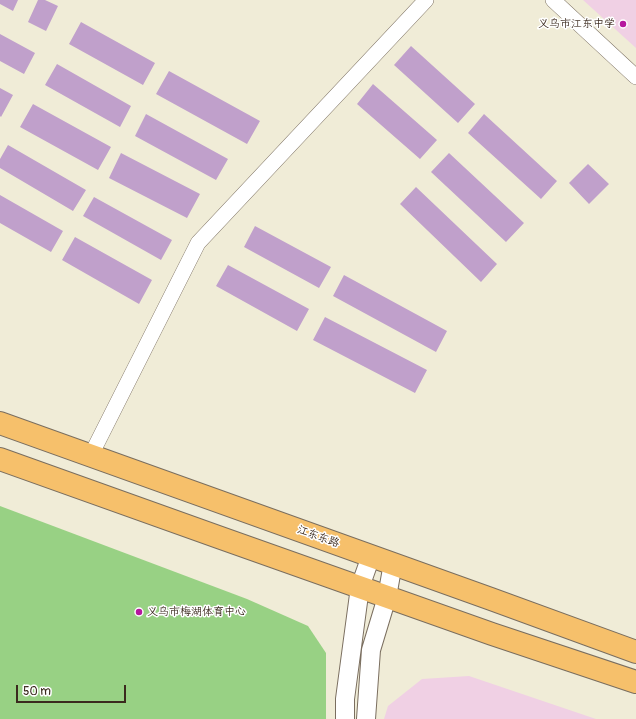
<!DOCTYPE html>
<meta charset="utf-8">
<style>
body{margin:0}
#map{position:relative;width:636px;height:719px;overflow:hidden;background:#f0ecd7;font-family:Pangolin,sans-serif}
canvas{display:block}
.scale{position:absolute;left:16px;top:685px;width:110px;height:18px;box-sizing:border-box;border:2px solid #3b2a1e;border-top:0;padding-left:5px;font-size:12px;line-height:14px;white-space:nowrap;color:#3b2a1e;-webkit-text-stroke:3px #fff;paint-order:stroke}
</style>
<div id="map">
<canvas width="636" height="719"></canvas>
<div class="scale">50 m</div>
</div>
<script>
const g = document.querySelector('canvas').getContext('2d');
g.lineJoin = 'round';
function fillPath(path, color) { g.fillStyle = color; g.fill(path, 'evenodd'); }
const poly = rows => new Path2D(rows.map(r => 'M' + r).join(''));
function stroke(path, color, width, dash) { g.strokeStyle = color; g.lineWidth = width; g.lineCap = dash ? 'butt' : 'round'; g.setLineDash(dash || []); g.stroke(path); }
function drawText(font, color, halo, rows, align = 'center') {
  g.font = font + ' Pangolin,"LXGW WenKai TC",sans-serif'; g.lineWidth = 3; g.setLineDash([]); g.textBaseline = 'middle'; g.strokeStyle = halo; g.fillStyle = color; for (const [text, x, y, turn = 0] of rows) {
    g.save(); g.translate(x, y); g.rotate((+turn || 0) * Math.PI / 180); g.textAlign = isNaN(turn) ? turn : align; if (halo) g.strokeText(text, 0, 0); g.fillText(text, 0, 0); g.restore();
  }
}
fillPath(poly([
 [583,0,636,0,636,48],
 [469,676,596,719,384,719,388,706,422,679]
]), '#f0d0e4');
fillPath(poly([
 [0,506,247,599,308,626,326,653,326,719,0,719]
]), '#98d184');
fillPath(poly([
 [0,0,18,0,13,11,0,4],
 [38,0,45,0,58,6,46,31,28,22],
 [81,22,155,63,143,85,69,44],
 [0,34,35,53,24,74,0,61],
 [411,46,475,104,458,123,394,65],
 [57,64,131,106,120,127,45,85],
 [169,71,260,121,247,144,156,94],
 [373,84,437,140,420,159,357,104],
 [0,88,13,95,1,117,0,116],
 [33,104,111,147,98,170,20,127],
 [146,114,228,159,216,180,135,136],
 [484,114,557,181,541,199,468,133],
 [8,145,86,190,73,211,0,168,0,159],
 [121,153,200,194,187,218,109,178],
 [449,153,524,223,506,242,431,172],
 [588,164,609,184,589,204,569,183],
 [416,187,497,264,481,282,400,204],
 [0,195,63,231,51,252,0,223],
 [94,197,172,240,161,260,83,216],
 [255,226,331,267,319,288,244,247],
 [75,237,152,280,139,304,62,260],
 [228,265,309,309,297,331,216,286],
 [344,275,447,331,436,352,333,296],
 [325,317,427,370,415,393,313,340]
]), '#c0a0cb');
const minor = poly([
 [553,0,636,77],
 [91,455,198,243,426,0]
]);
const tertiary = poly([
 [345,719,345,699,360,587,371,556],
 [366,719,371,650,387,597,393,563]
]);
const primary = poly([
 [0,423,491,599,636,652],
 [0,459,221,538,492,634,636,682]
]);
stroke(minor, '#7a6e5f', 16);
stroke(tertiary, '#7a6e5f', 20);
stroke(primary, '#7a6e5f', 24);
stroke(minor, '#fff', 15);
stroke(tertiary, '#fff', 18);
stroke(primary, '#f6c06b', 22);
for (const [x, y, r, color] of [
 [623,24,4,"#b5179e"],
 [139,612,4,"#b5179e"]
]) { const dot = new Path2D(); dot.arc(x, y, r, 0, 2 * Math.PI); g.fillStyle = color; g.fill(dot); stroke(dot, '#fff', 1.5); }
drawText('11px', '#3b2a1e', '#fff', [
 ["义乌市江东中学",615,24],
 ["义乌市梅湖体育中心",147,612,"left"]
], 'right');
drawText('11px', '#3b2a1e', '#fff', [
 ["江东东路",318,537,20]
]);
</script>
